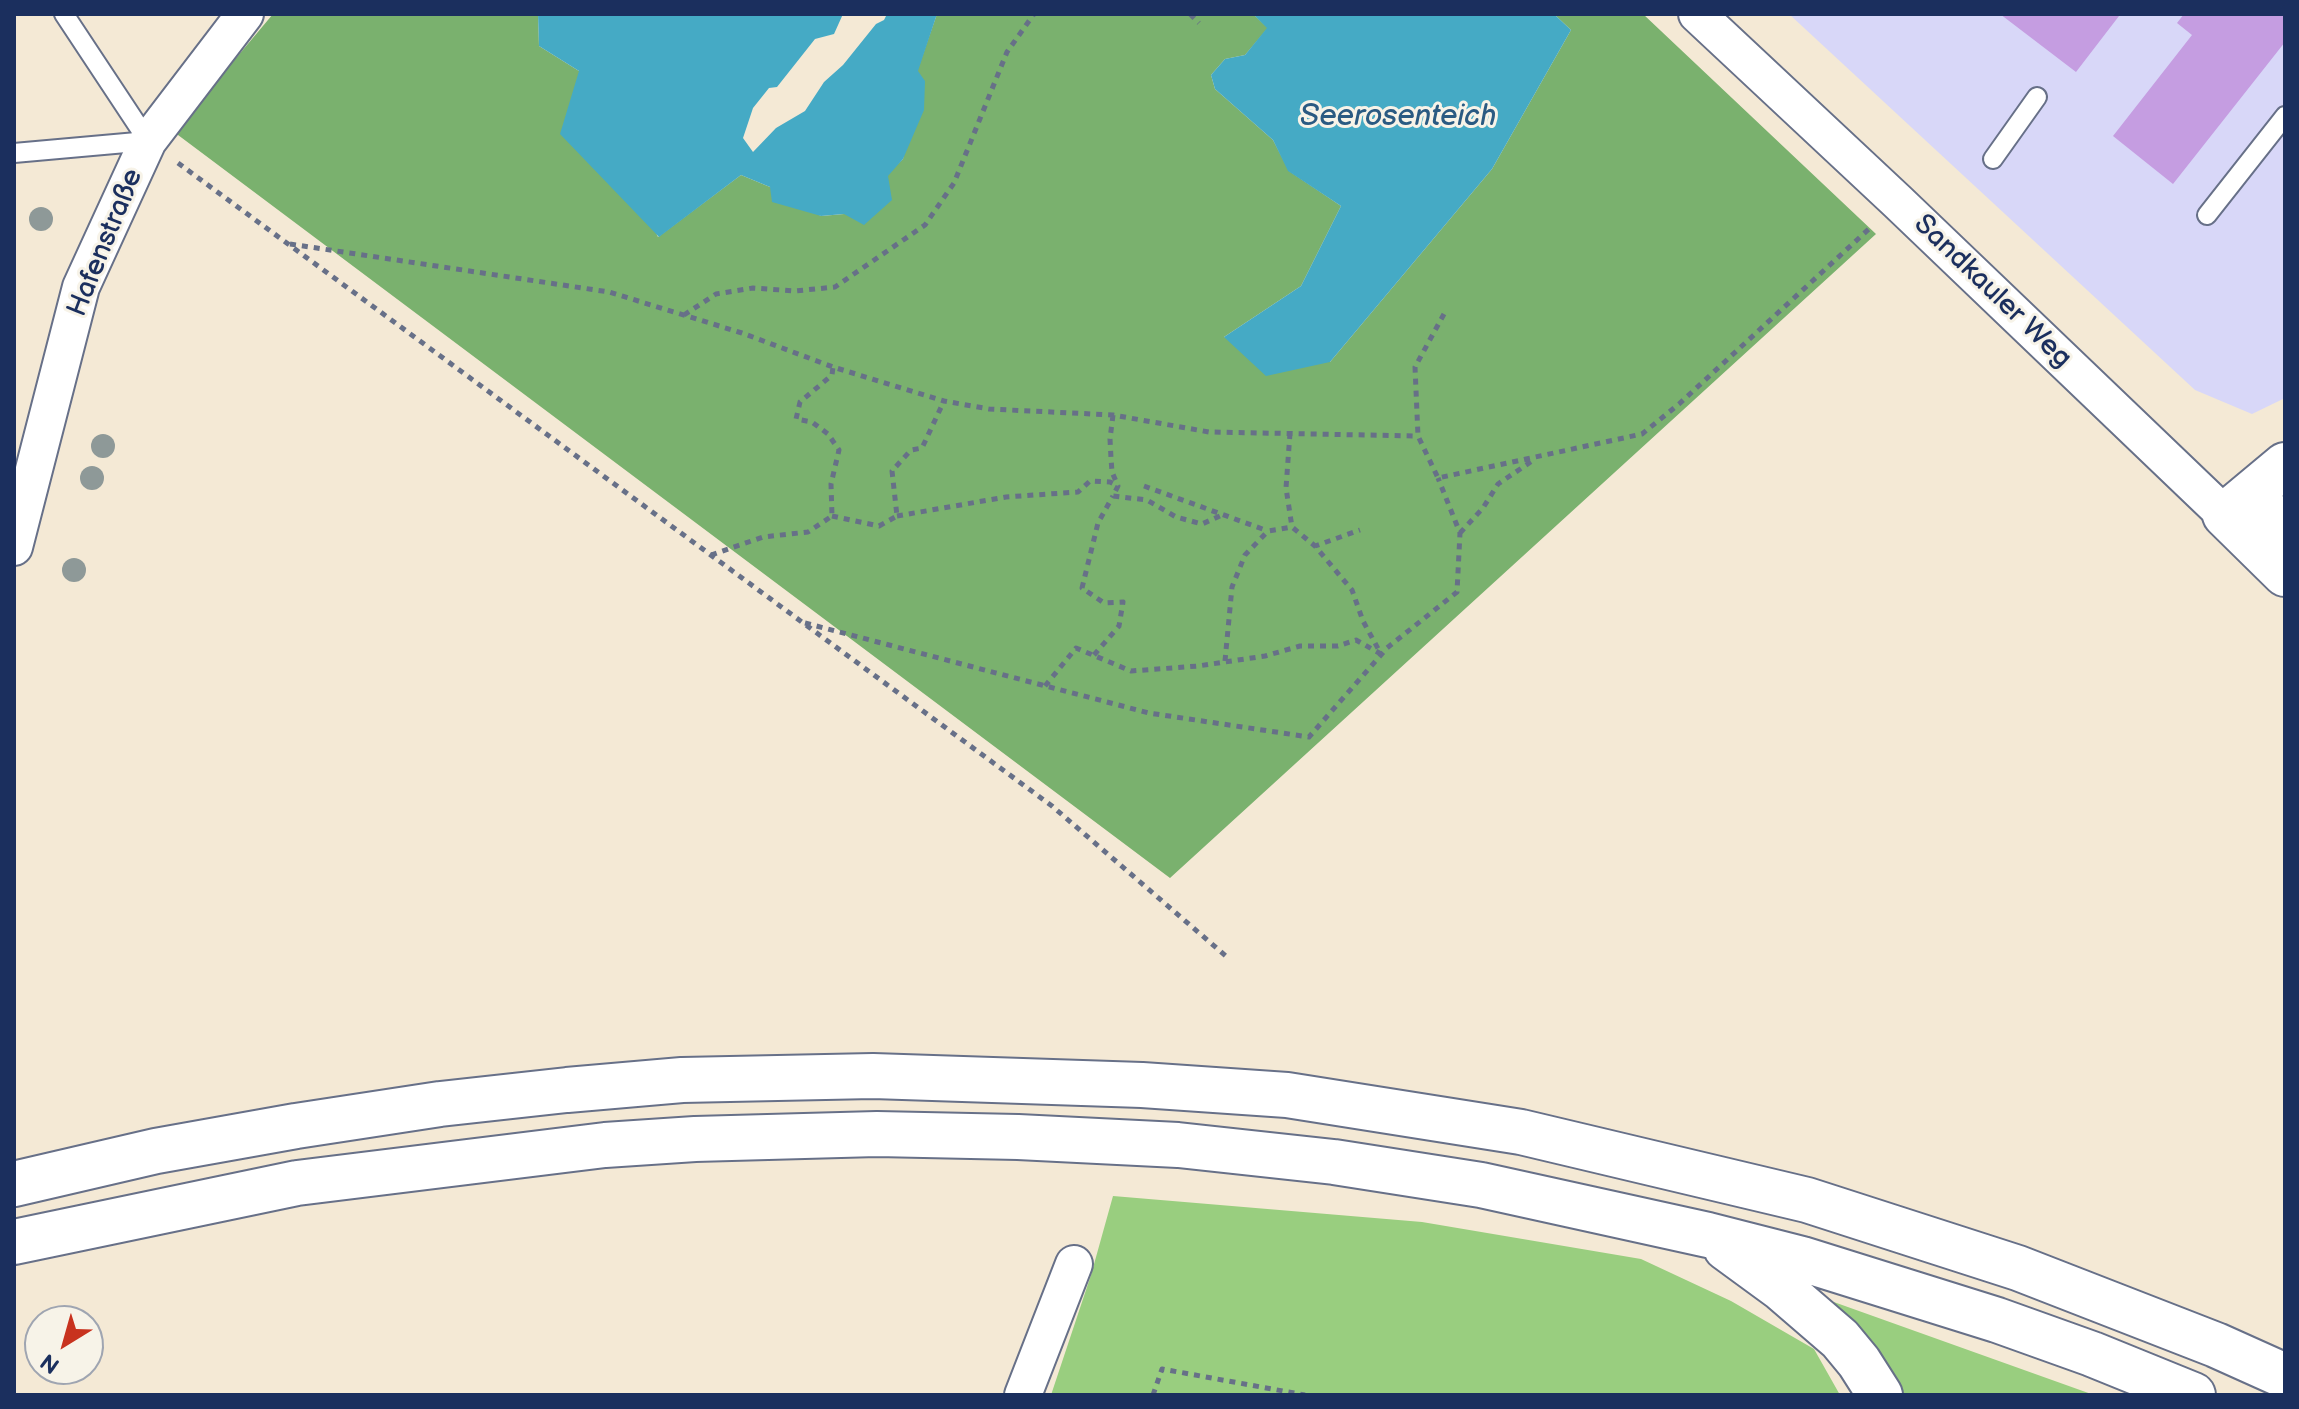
<!DOCTYPE html>
<meta charset="utf-8">
<style>
body{margin:0}
#map{position:relative;width:2299px;height:1409px;overflow:hidden;background:#f4e9d5;font-family:"Balsamiq Sans",sans-serif}
canvas{display:block}
.frame{position:absolute;inset:0;border:16px solid #1b2f5e;pointer-events:none}
.north{position:absolute;left:24px;top:1305px;width:80px;height:80px;box-sizing:border-box;background:#f7f3e8;border:2px solid #9fa5b1;border-radius:50%;rotate:217deg;font-size:22px;font-weight:700;line-height:32px;text-align:center;color:#1b2f5e}
.north::after{content:'';display:block;margin:auto;width:28px;height:36px;background:#c8321e;clip-path:polygon(50% 0,100% 100%,50% 72%,0 100%)}
</style>
<div id="map">
<canvas width="2299" height="1409"></canvas>
<div class="frame"></div>
<div class="north">N</div>
</div>
<script>
const g = document.querySelector('canvas').getContext('2d');
g.lineJoin = 'round';
function fillPath(path, color) { g.fillStyle = color; g.fill(path, 'evenodd'); }
const poly = rows => new Path2D(rows.map(r => 'M' + r).join(''));
function stroke(path, color, width, dash) { g.strokeStyle = color; g.lineWidth = width; g.lineCap = dash ? 'butt' : 'round'; g.setLineDash(dash || []); g.stroke(path); }
function drawText(font, color, halo, rows, align = 'center') {
  g.font = font + ' "Balsamiq Sans",sans-serif'; g.lineWidth = 6; g.setLineDash([]); g.textBaseline = 'middle'; g.strokeStyle = halo; g.fillStyle = color; for (const [text, x, y, turn = 0] of rows) {
    g.save(); g.translate(x, y); g.rotate((+turn || 0) * Math.PI / 180); g.textAlign = isNaN(turn) ? turn : align; if (halo) g.strokeText(text, 0, 0); g.fillText(text, 0, 0); g.restore();
  }
}
fillPath(poly([
 [1789,14,2285,14,2285,398,2252,414,2195,390]
]), '#d8d7f8');
fillPath(poly([
 [1113,1196,1422,1222,1641,1259,1731,1301,1814,1349,1840,1395,1051,1395,1091,1275],
 [1817,1296,2094,1395,1900,1395]
]), '#99ce7f');
fillPath(poly([
 [273,14,538,14,539,46,579,71,658,237,741,175,770,187,821,216,844,214,903,159,917,71,937,14,1253,14,1268,28,1245,55,1225,59,1211,75,1215,89,1273,140,1289,171,1341,206,1301,286,1224,337,1330,362,1492,169,1571,30,1554,14,1643,14,1876,234,1170,878,174,132]
]), '#7ab16e');
fillPath(poly([
 [538,14,843,14,834,34,815,39,777,87,769,88,753,108,743,138,753,152,776,128,805,111,824,82,843,65,876,24,884,20,887,14,937,14,918,71,925,81,924,110,903,159,888,176,892,200,864,225,844,214,821,216,772,202,770,187,741,175,659,237,560,134,579,71,539,46],
 [1253,14,1554,14,1571,30,1492,169,1330,362,1266,376,1224,337,1301,286,1341,206,1288,171,1273,140,1215,89,1211,75,1225,59,1245,55,1267,28]
]), '#45aac5');
fillPath(poly([
 [2000,14,2116,14,2119,16,2076,72],
 [2184,14,2285,14,2285,42,2173,184,2113,136,2192,35,2177,23]
]), '#c59de1');
const lane = poly([
 [14,153,148,141,64,14],
 [1993,159,2037,97],
 [2207,215,2285,116]
]);
const street = poly([
 [1697,14,1898,202,2225,515],
 [14,547,81,287,148,141,245,14],
 [1023,1395,1074,1264]
]);
const secondary = poly([
 [2225,515,2285,574],
 [2225,515,2285,465],
 [2225,515,2278,520,2285,518]
]);
const highway = poly([
 [14,1184,156,1151,296,1126,440,1104,567,1090,682,1080,873,1076,1142,1085,1287,1095,1521,1132,1807,1200,2018,1268,2216,1345,2285,1376],
 [14,1242,297,1183,605,1145,695,1139,877,1134,1018,1137,1178,1145,1334,1162,1481,1185,1708,1235,1802,1259,1997,1320,2092,1354,2193,1395],
 [1726,1248,1782,1289,1840,1339,1859,1362,1880,1395]
]);
stroke(lane, '#677088', 22);
stroke(street, '#677088', 40);
stroke(secondary, '#677088', 48);
stroke(highway, '#677088', 48);
stroke(poly([
 [1190,14,1199,23],
 [178,163,1052,806,1227,957],
 [290,244,609,292,742,333,833,367,944,401,989,409,1113,415,1209,432,1418,436],
 [1444,314,1415,367,1418,436,1438,478,1642,434,1679,404,1871,227],
 [684,315,716,294,753,288,795,291,835,287,925,225,954,183,1007,52,1034,14],
 [1113,415,1110,439,1111,458,1112,472,1118,486,1113,496,1147,500,1176,517,1202,524,1222,515],
 [1290,433,1286,488,1292,527],
 [1144,486,1268,531],
 [832,516,879,526,897,516,892,471,911,450,922,448,944,401],
 [897,516,1006,497,1078,492,1090,481,1110,482,1118,486],
 [1460,533,1483,508,1498,484,1532,461],
 [711,555,763,537,808,532,832,516,831,484,839,450,828,434,812,422,796,419,800,402,832,375,833,367],
 [805,623,1149,713,1309,737,1387,648,1457,592,1460,533,1438,478],
 [1094,655,1119,626,1123,602,1104,603,1082,588,1098,523,1113,496],
 [1225,661,1232,587,1245,555,1268,531,1292,527,1315,546],
 [1045,686,1076,648,1131,671,1198,666,1265,656,1300,646,1338,646,1356,640,1381,654,1363,621,1352,590,1315,546,1360,530],
 [1153,1395,1162,1369,1305,1395]
]), '#677088', 5, [6, 6]);
stroke(lane, '#fff', 18);
stroke(street, '#fff', 36);
stroke(secondary, '#fff', 44);
stroke(highway, '#fff', 44);
g.fillStyle = '#8e9998';
for (const [x, y] of [
 [41,219],
 [103,446],
 [92,478],
 [74,570]
]) { g.beginPath(); g.arc(x, y, 12, 0, 2 * Math.PI); g.fill(); }
drawText('28px', '#1b2f5e', '#f7f3e8', [
 ["Hafenstraße",106,243,-68],
 ["Sandkauler Weg",1992,292,44]
]);
drawText('italic 30px', '#2a5a82', '#f7f3e8', [
 ["Seerosenteich",1398,117]
]);
</script>
